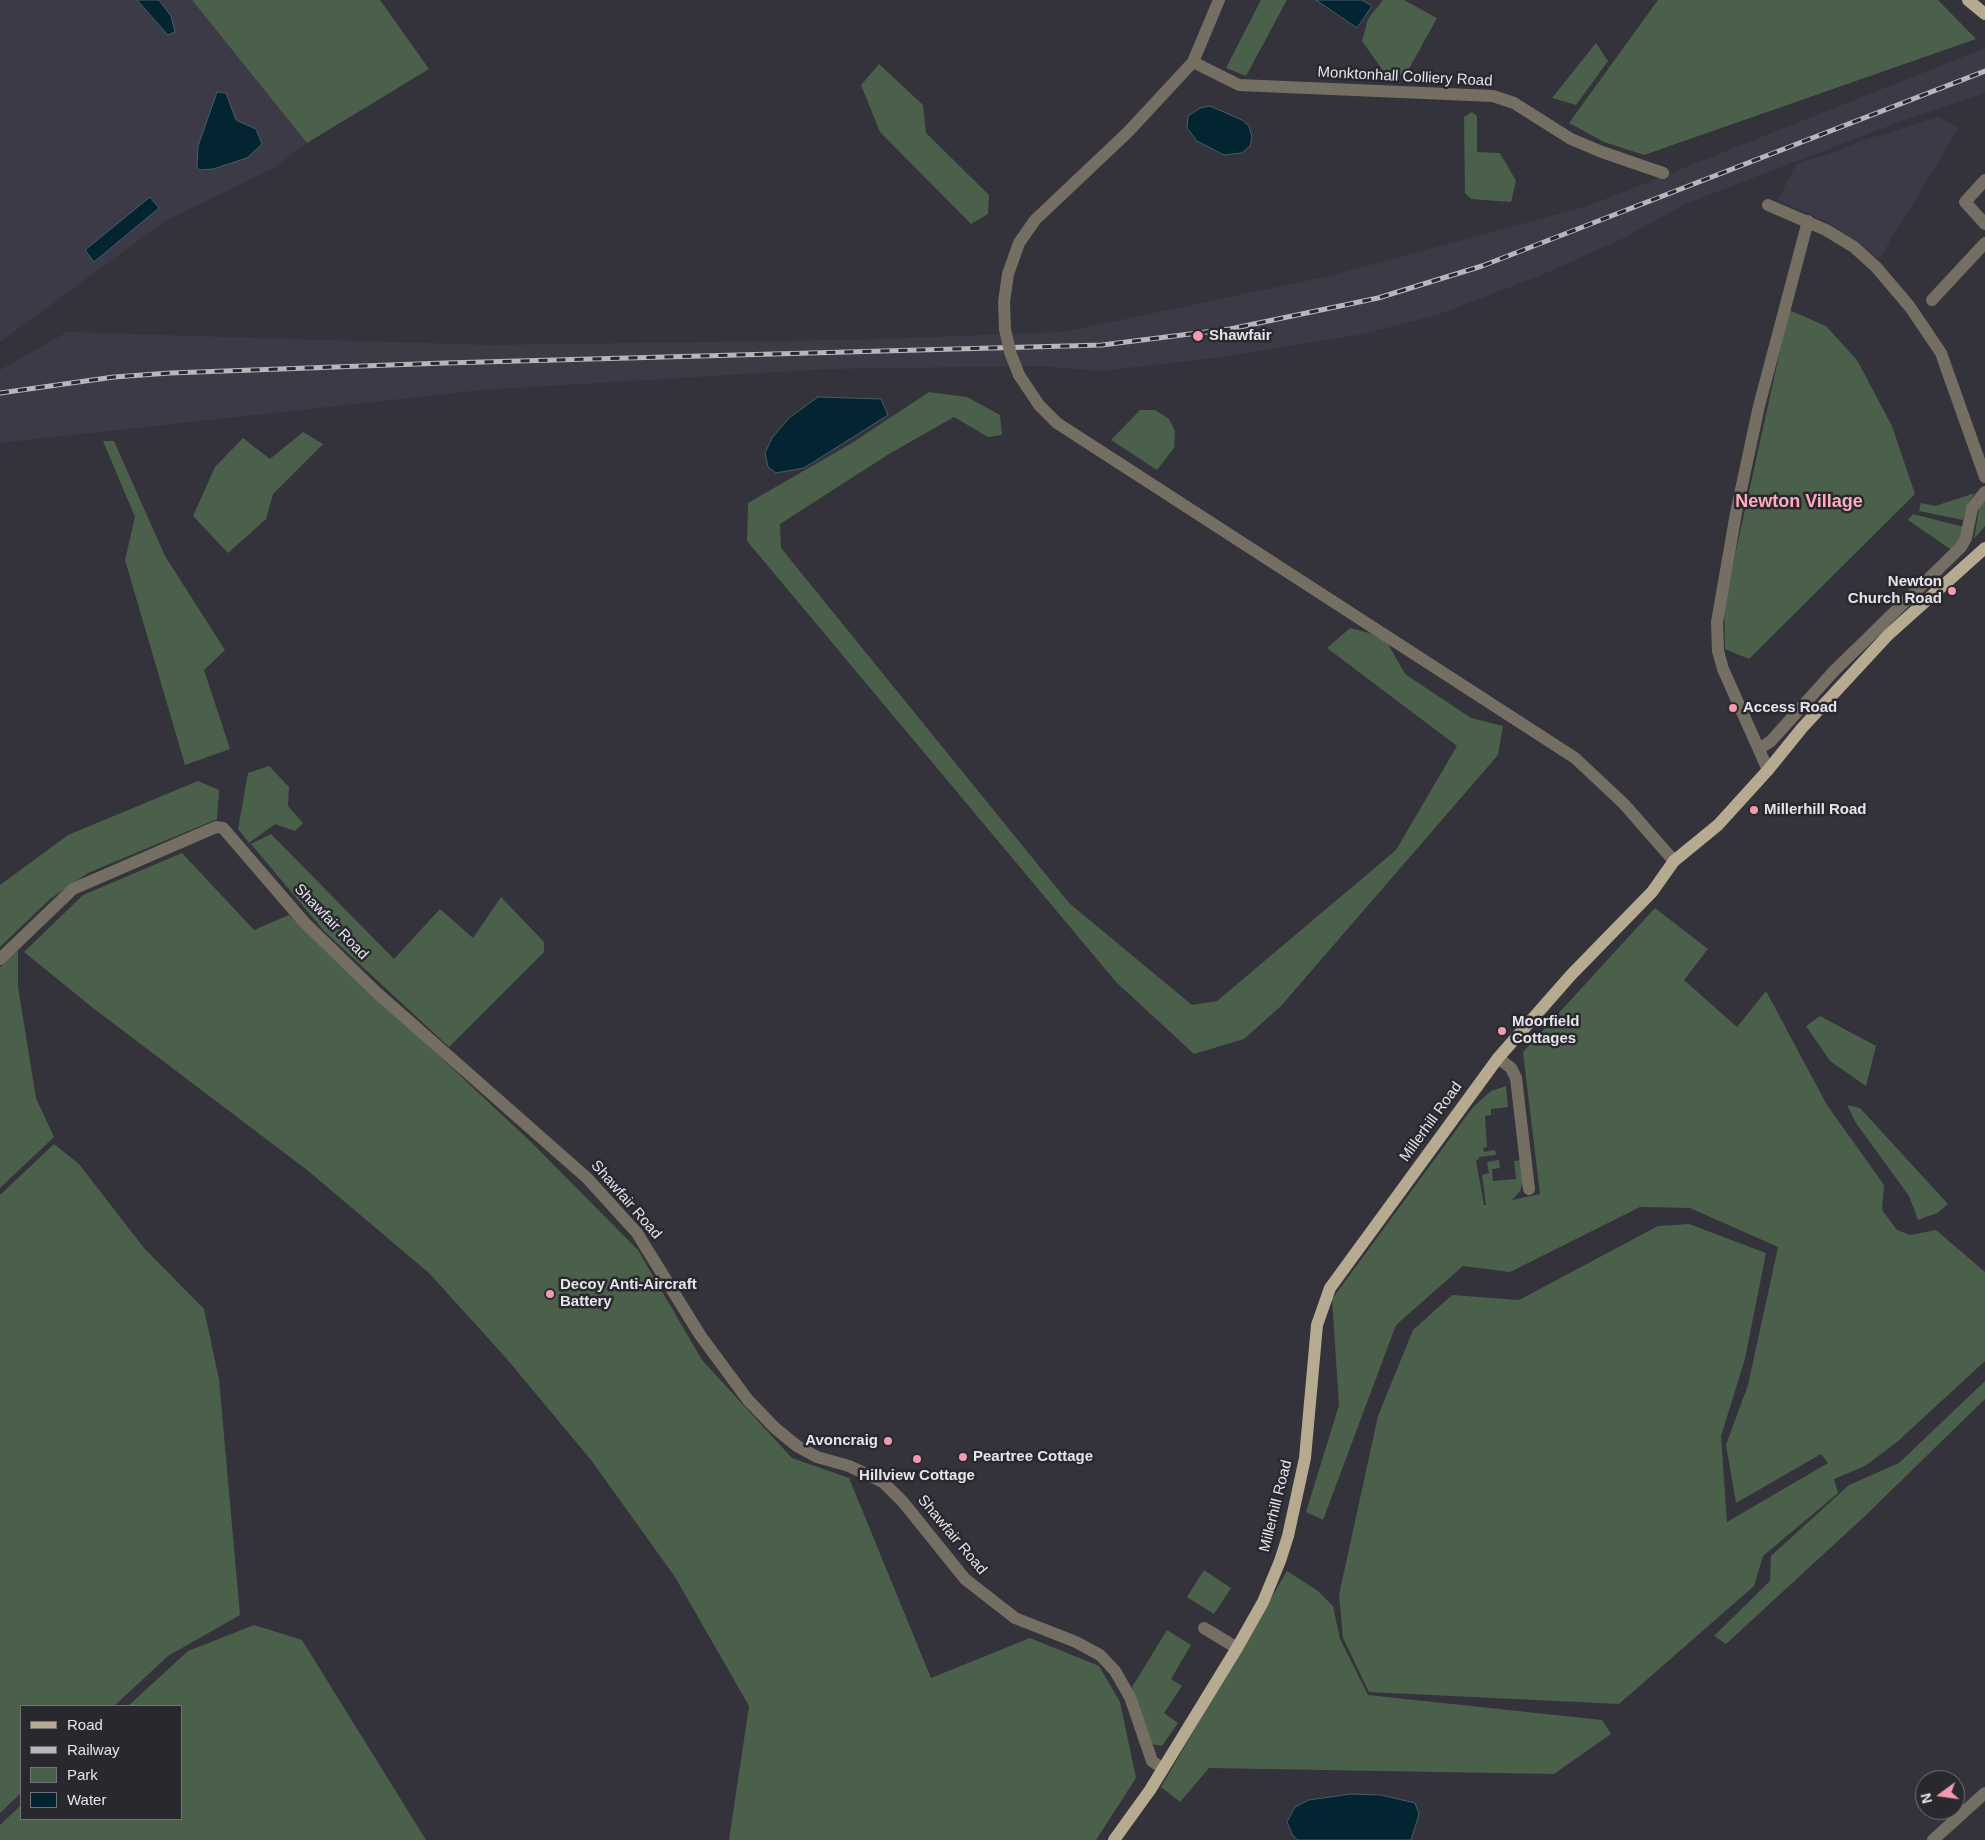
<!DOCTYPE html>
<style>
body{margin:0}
#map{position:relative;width:1985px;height:1840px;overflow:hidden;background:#34323a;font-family:Arial,sans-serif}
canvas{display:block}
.legend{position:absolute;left:20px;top:1705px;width:162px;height:115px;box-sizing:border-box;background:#2a282f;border:1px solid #757379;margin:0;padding:6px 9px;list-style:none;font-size:15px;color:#e5e4e9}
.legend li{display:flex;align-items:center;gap:10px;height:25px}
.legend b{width:25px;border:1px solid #757379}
.north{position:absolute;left:1915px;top:1770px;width:50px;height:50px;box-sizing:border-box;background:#2a282f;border:1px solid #757379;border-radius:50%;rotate:256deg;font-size:14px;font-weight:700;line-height:20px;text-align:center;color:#e5e4e9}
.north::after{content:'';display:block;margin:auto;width:18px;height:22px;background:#f29aaf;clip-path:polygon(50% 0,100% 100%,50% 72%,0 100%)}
</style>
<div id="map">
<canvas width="1985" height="1840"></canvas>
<ul class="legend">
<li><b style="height:6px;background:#b6aa90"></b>Road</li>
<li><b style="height:6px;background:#b7b6bc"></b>Railway</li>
<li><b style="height:14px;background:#4a604b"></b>Park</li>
<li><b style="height:14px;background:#022531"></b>Water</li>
</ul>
<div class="north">N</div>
</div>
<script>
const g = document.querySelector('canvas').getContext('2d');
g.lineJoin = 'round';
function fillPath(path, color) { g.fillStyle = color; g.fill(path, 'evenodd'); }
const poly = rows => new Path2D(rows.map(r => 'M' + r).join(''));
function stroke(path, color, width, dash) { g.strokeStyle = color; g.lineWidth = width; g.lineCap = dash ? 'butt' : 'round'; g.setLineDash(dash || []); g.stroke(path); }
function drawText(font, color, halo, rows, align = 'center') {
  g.font = font + ' Arial,sans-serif'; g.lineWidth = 5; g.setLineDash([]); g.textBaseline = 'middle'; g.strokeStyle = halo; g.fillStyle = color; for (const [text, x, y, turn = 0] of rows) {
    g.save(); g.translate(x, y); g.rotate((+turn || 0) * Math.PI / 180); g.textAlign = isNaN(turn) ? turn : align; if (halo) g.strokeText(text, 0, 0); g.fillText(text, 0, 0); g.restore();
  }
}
fillPath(poly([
 [2,0,192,0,307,143,272,169,165,221,0,342,0,1],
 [1985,48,1985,93,1907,119,1685,204,1624,238,1537,277,1437,315,1358,335,1215,358,1100,371,1040,366,828,369,482,390,0,443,0,370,67,332,489,345,851,340,1064,332,1329,276,1588,206],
 [1939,117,1959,128,1879,259,1863,245,1829,223,1778,200,1796,164,1846,148,1861,141]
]), '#3d3a48');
fillPath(poly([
 [192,0,380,0,429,69,307,143],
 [1261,0,1287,0,1246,76,1226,68],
 [1383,0,1404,0,1437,18,1405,76,1384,72,1362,41,1368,19],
 [1658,0,1938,0,1976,39,1644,155,1604,142,1569,123],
 [1596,43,1608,61,1576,105,1552,98],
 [879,64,923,105,926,133,989,195,988,214,971,224,880,132,861,85],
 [1472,112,1477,116,1477,152,1500,153,1516,181,1511,202,1471,199,1465,193,1464,117],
 [1789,310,1826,326,1857,360,1892,426,1915,494,1749,659,1725,649,1724,605],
 [929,392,967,397,1000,415,1002,435,988,437,954,417,889,454,780,524,781,548,1069,903,1192,1005,1217,1001,1396,850,1457,746,1327,648,1350,628,1384,637,1405,674,1471,718,1503,726,1498,755,1281,1006,1244,1039,1194,1054,1116,982,747,541,748,503,852,443],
 [1140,410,1155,410,1169,419,1175,431,1174,448,1157,470,1111,440],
 [303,432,323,444,273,494,266,519,228,553,193,516,215,467,243,438,270,459],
 [103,441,114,441,165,556,225,650,204,670,230,749,185,765,125,560,135,517],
 [1975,493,1967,505,1963,520,1919,511,1921,503,1935,506],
 [1985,502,1985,526,1974,539,1979,508],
 [1913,514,1964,527,1960,542,1953,551,1908,520],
 [269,766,289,787,288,806,303,823,295,831,275,824,249,843,238,829,248,773],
 [198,781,219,790,217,819,88,873,50,899,0,947,0,885,68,835],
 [271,834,394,959,440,909,473,938,501,897,544,942,544,952,449,1047,324,931,251,844],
 [182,853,254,930,289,915,532,1143,638,1250,702,1360,792,1458,849,1478,931,1678,1030,1638,1099,1666,1120,1702,1136,1778,1096,1840,729,1840,749,1706,675,1577,591,1460,506,1358,429,1273,307,1170,93,1008,24,952,83,895],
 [1655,908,1708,949,1684,980,1737,1027,1766,991,1827,1105,1884,1185,1882,1210,1897,1230,1910,1235,1936,1230,1985,1272,1985,1361,1897,1442,1865,1466,1834,1479,1838,1493,1763,1556,1754,1586,1619,1704,1369,1692,1343,1638,1339,1595,1378,1416,1413,1330,1452,1295,1519,1300,1658,1226,1689,1224,1766,1253,1745,1359,1721,1436,1727,1522,1828,1463,1821,1454,1736,1503,1726,1445,1748,1385,1778,1247,1690,1208,1640,1207,1510,1272,1463,1266,1396,1325,1323,1520,1306,1512,1339,1405,1332,1299,1473,1107,1491,1091,1506,1086,1508,1107,1491,1109,1491,1115,1485,1116,1487,1147,1483,1148,1484,1152,1495,1150,1496,1155,1479,1157,1479,1159,1476,1160,1484,1205,1486,1205,1482,1175,1489,1173,1487,1162,1499,1160,1500,1168,1492,1169,1493,1181,1516,1179,1514,1161,1522,1160,1524,1178,1520,1191,1512,1200,1540,1194,1523,1052],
 [18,950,18,987,36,1098,54,1137,0,1188,0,967],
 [1820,1016,1876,1046,1866,1086,1830,1061,1806,1026],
 [1847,1105,1860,1108,1948,1204,1937,1213,1918,1220,1909,1196,1856,1123],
 [54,1144,79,1164,144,1248,204,1309,219,1379,240,1615,168,1656,114,1706,21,1706,21,1793,0,1813,0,1195],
 [1985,1381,1985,1399,1865,1516,1726,1644,1714,1636,1770,1581,1771,1556,1849,1485,1899,1463],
 [1204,1570,1231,1588,1214,1614,1187,1597],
 [1287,1571,1318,1591,1333,1606,1340,1639,1368,1695,1602,1720,1611,1734,1554,1774,1209,1768,1180,1802,1161,1787],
 [254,1625,302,1640,426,1840,0,1840,0,1825,21,1805,21,1819,181,1819,181,1706,128,1706,188,1651],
 [1167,1630,1191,1645,1171,1679,1182,1686,1164,1713,1178,1723,1162,1746,1152,1744,1132,1687]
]), '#4a604b');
const water = poly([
 [137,0,159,0,171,16,175,32,168,35,137,0],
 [1316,0,1362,0,1372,6,1357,28,1316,0],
 [217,92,226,93,236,120,256,129,262,144,247,158,213,169,199,170,197,167,198,146,217,92],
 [1210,106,1242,120,1249,126,1252,137,1250,146,1242,153,1224,155,1197,141,1187,128,1188,116,1200,108,1210,106],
 [150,197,159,208,94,262,85,250,150,197],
 [818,397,881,399,888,415,804,468,776,473,768,467,765,453,772,438,789,418,818,397],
 [1351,1794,1381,1795,1415,1803,1419,1814,1411,1840,1297,1840,1292,1834,1287,1822,1295,1807,1309,1800,1351,1794]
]);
fillPath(water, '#022531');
stroke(water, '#465e68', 1);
stroke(poly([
 [1193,62,1239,85,1493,96,1514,103,1571,139,1602,152,1663,173],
 [1985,180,1965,202,1985,224],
 [1768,205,1826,230,1854,247,1876,267,1910,307,1941,353,1985,477],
 [1932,300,1985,243],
 [1005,329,1004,302,1008,274,1019,243,1035,220,1128,132,1193,62,1219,0],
 [1019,375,1039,405,1057,423,1575,758,1624,804,1674,861],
 [1759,749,1771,741,1834,671,1961,547,1966,538,1972,508,1985,492],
 [1768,770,1723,669,1718,651,1717,622,1736,513,1759,406,1808,221],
 [0,959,73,889,216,827,223,828,304,922,376,992,587,1178,637,1233,700,1335,748,1400,775,1428,797,1446,817,1457,849,1466,883,1482,903,1502,965,1579,1015,1618,1076,1642,1100,1655,1115,1671,1130,1697,1152,1761,1163,1769],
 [1498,1058,1511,1068,1516,1078,1529,1189],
 [1204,1628,1237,1648],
 [1933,1840,1985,1793]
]), '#756f63', 12);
stroke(poly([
 [1968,0,1985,14],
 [1114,1840,1150,1790,1237,1648,1263,1602,1280,1561,1288,1536,1305,1458,1317,1325,1330,1288,1498,1058,1571,975,1652,892,1674,861,1718,825,1768,770,1802,728,1888,635,1985,548]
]), '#b6aa90', 12);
const rail = poly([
 [0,393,114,377,170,373,445,363,1102,345,1230,329,1378,298,1482,266,1985,71]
]);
stroke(rail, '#b7b6bc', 5);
stroke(rail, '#2a282f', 3, [9]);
stroke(poly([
 [1005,329,1010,352,1019,375]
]), '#756f63', 12);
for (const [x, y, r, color] of [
 [1198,336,6,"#f29aaf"],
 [1952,591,5,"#f29aaf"],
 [1733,708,5,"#f29aaf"],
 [1754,810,5,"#f29aaf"],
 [1502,1031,5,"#f29aaf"],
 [550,1294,5,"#f29aaf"],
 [888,1441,5,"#f29aaf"],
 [963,1457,5,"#f29aaf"],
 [917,1459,5,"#f29aaf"]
]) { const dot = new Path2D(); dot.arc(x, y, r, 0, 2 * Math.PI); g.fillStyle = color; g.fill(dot); stroke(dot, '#2a282f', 2); }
drawText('15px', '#e5e4e9', '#2a282f', [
 ["Monktonhall Colliery Road",1405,77,3],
 ["Shawfair Road",331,922,46],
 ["Millerhill Road",1431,1122,-54],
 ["Shawfair Road",626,1200,49],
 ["Millerhill Road",1276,1506,-76],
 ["Shawfair Road",952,1535,50]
]);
drawText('bold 15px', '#e5e4e9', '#2a282f', [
 ["Shawfair",1209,336],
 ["Newton",1942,582,"right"],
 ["Church Road",1942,599,"right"],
 ["Access Road",1743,708],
 ["Millerhill Road",1764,810],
 ["Moorfield",1512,1022],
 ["Cottages",1512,1039],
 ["Decoy Anti-Aircraft",560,1285],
 ["Battery",560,1302],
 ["Avoncraig",878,1441,"right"],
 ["Peartree Cottage",973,1457],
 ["Hillview Cottage",917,1476,"center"]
], 'left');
drawText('bold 18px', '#feabbe', '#2a282f', [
 ["Newton Village",1799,502]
]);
</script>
